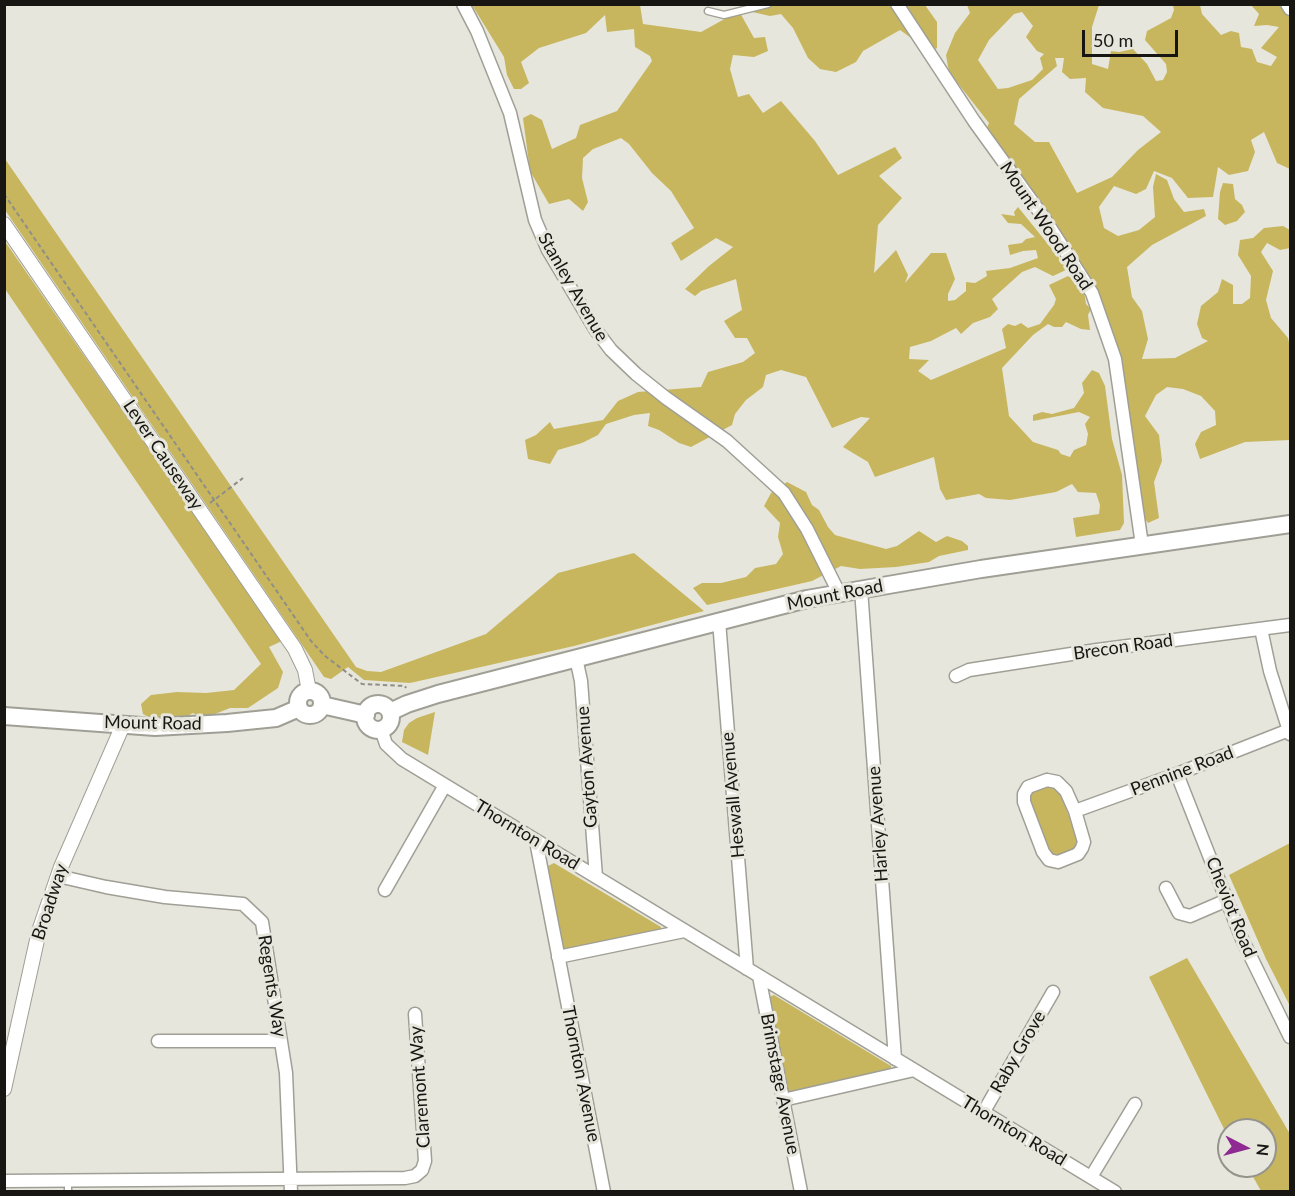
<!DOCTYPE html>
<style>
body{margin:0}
#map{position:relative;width:1295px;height:1196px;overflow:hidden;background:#e7e6dc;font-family:Lato,sans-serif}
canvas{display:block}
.frame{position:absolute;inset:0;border:6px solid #171613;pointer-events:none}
.north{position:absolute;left:1217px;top:1118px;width:60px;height:60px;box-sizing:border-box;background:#e7e6dc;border:2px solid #94938c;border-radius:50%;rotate:96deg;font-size:16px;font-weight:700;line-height:24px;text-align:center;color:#171613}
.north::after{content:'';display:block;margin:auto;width:21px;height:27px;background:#8e2a91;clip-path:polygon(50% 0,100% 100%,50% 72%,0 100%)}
.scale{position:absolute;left:1082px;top:30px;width:96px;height:27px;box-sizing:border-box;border:3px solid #171613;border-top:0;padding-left:8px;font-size:18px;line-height:21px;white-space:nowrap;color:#171613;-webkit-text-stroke:4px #e7e6dc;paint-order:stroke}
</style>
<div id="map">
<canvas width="1295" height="1196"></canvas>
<div class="frame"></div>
<div class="north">N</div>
<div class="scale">50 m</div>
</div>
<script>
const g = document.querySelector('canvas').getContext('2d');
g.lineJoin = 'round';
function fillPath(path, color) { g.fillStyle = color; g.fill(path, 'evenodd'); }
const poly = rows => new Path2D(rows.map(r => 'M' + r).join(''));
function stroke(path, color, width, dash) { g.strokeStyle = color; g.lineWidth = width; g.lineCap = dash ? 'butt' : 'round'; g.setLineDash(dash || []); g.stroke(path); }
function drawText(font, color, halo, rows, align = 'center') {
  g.font = font + ' Lato,sans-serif'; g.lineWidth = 6; g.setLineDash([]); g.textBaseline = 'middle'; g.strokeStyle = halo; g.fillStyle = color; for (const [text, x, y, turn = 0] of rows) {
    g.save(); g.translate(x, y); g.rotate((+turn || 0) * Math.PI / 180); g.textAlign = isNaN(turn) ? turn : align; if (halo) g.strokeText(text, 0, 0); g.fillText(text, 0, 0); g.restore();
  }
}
fillPath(poly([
 [472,5,640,5,643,24,701,32,739,11,754,38,765,37,768,51,754,57,733,55,730,69,738,97,749,94,763,113,781,101,815,141,838,175,895,147,902,158,879,176,902,198,878,225,874,273,896,250,908,275,905,283,931,253,946,253,955,279,948,294,948,301,955,300,966,291,966,282,975,283,987,276,986,271,1010,268,1038,258,1036,250,1023,251,1010,255,1008,245,1022,243,1026,239,1035,237,1021,224,1008,223,1001,214,1015,216,1014,212,1018,207,1068,269,1053,276,1035,267,1022,272,992,299,998,309,990,317,973,323,961,334,956,328,931,341,910,347,909,359,929,360,918,371,931,380,1006,348,1002,329,1008,324,1015,326,1021,323,1028,328,1040,324,1054,305,1056,299,1049,285,1068,276,1077,282,1084,291,1086,304,1091,309,1088,315,1090,330,1081,329,1066,322,1062,327,1054,327,1048,324,1033,335,1002,368,1009,416,1033,442,1058,450,1061,454,1070,457,1074,450,1086,445,1088,434,1085,424,1090,417,1079,412,1033,421,1033,415,1042,412,1052,414,1074,408,1084,393,1082,383,1092,370,1099,373,1105,386,1112,439,1122,475,1124,523,1120,530,1076,537,1073,518,1099,514,1100,505,1096,493,1078,492,1072,484,1056,492,1010,500,986,498,979,494,946,500,940,489,934,457,875,477,868,462,843,447,870,418,861,417,832,428,806,377,781,370,766,375,763,387,746,400,735,414,732,425,691,447,679,443,659,430,648,426,650,413,634,415,606,424,598,435,582,443,558,450,550,464,528,459,525,440,536,435,550,422,554,429,603,420,618,401,638,392,701,387,708,372,743,362,755,353,747,338,735,338,724,321,742,310,736,279,701,291,695,296,685,289,709,266,733,247,716,238,681,261,671,243,694,228,671,191,652,173,629,144,621,138,593,149,583,158,582,178,588,202,583,211,569,199,549,204,530,171,523,118,531,114,542,120,552,149,576,138,580,125,617,111,652,61,650,56,635,47,634,29,607,32,605,15,586,33,539,48,521,62,529,83,521,89,514,89,507,75,504,57],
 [744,5,925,5,937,22,937,48,926,55,914,40,900,30,863,51,856,62,836,72,820,69,808,58,793,28,781,14,770,16,748,11],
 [967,5,1099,5,1092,27,1092,64,1108,69,1111,51,1119,52,1133,49,1147,64,1156,81,1163,80,1167,72,1166,64,1145,40,1147,31,1171,18,1174,10,1173,5,1200,5,1202,14,1221,35,1231,31,1239,33,1241,47,1252,49,1257,62,1271,66,1277,57,1261,48,1279,27,1267,25,1254,26,1259,14,1251,5,1281,5,1290,14,1290,169,1277,163,1264,132,1251,140,1255,152,1248,171,1229,175,1218,167,1213,197,1188,198,1172,178,1154,171,1146,189,1136,194,1114,186,1099,207,1104,228,1118,236,1139,230,1155,217,1153,187,1156,174,1167,180,1174,199,1184,212,1204,209,1206,216,1152,245,1127,267,1132,297,1142,311,1148,339,1142,359,1175,358,1208,341,1202,338,1197,324,1201,306,1218,292,1222,279,1233,285,1233,304,1242,304,1250,298,1251,276,1238,255,1240,240,1253,238,1264,228,1283,226,1290,230,1290,248,1280,250,1267,243,1261,252,1273,271,1266,300,1271,318,1288,338,1290,347,1290,440,1245,442,1200,459,1195,444,1201,432,1216,425,1215,411,1201,396,1183,389,1167,387,1156,395,1145,416,1159,435,1162,461,1154,482,1159,518,1148,523,1143,516,1105,314,1084,269,1035,197,1013,186,981,142,989,123,949,72,946,55,955,33,970,13],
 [1022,12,1033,26,1026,37,1037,51,1044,54,1040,58,1043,69,1032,80,1008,88,998,89,978,60,989,40,1014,14],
 [1055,58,1064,58,1062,72,1070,79,1086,78,1085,92,1103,108,1143,116,1161,132,1138,150,1112,177,1077,193,1049,142,1035,142,1014,124,1019,99,1057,66],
 [5,159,356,667,367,671,381,672,486,634,558,573,634,553,704,611,574,646,410,683,364,680,348,667,331,679,324,677,5,210],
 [1223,183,1233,184,1235,199,1242,205,1245,212,1237,221,1225,225,1218,219,1220,192],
 [4,240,282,641,269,647,283,672,278,688,248,708,230,708,215,714,199,716,193,713,184,718,154,720,143,714,141,704,151,695,177,692,206,693,234,690,261,664,5,289],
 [787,482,806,492,812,505,819,510,828,527,835,535,886,549,897,546,919,531,936,542,947,536,962,541,968,546,968,550,939,556,929,562,896,567,860,569,841,566,812,581,707,605,693,588,702,583,721,583,746,577,755,568,776,564,783,554,778,537,780,523,764,506,771,493],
 [435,712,428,755,402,742,404,730,409,723,417,718],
 [1049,784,1060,792,1075,832,1077,843,1074,849,1060,857,1049,854,1028,802,1028,793],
 [1290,843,1290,1006,1266,959,1229,875],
 [554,863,661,927,661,931,561,951,548,866],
 [1187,958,1290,1134,1290,1191,1261,1191,1247,1166,1265,1166,1265,1130,1229,1130,1229,1139,1149,977],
 [774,995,891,1066,891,1071,786,1093,769,997]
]), '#c7b65e');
const service = poly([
 [708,11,724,15,768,4],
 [68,1192,68,1181]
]);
const minor = poly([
 [463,4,477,31,510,113,535,220,548,250,595,329,611,350,636,374,666,398,727,441,784,493,807,529,839,593],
 [897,4,974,121,1044,218,1092,293,1115,359,1142,545],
 [1287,4,1290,9],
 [861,589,895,1059],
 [719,621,747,969],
 [1261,629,1270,671,1290,734],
 [576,658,581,681,596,877],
 [956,676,969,670,1097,650,1290,625],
 [381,729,386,744,402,759,1115,1192],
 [1177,774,1242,939,1290,1037],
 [1047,780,1057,782,1066,791,1075,811,1084,842,1082,848,1078,854,1058,862,1049,860,1043,852,1024,802,1024,794,1028,787,1047,780],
 [1075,811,1177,774,1289,730],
 [536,841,604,1192],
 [58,876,106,887,165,897,243,904,262,922,286,1073,291,1192],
 [1166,888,1179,913,1190,916,1227,900],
 [385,890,445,785],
 [558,957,684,931],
 [759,976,801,1192],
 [158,1041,281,1041],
 [783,1100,914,1070],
 [983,1113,1053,992],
 [1091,1177,1135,1104],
 [4,1181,405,1178,415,1176,422,1170,425,1161,415,1014]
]);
const tertiary = poly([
 [4,224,295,649,305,670,309,691],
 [4,1089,39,931,61,867,123,725]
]);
const secondary = poly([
 '298 703a12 12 0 1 1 24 0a12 12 0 1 1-24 0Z',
 '365 717a13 13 0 1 1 26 0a13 13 0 1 1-26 0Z',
 [322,705,366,715],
 [390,712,407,704,438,694,807,599,981,569,1290,524],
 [4,716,155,727,227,723,276,718,299,708]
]);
stroke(service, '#a09f96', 9);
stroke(minor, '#a09f96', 15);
stroke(tertiary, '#a09f96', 16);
stroke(secondary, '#a09f96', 20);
stroke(poly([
 [4,194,311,641,325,656,362,684,405,686,406,688],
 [210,503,243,478]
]), '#8f8e87', 2, [4.5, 3]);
stroke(service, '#fff', 6);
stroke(minor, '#fff', 12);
stroke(tertiary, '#fff', 14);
stroke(secondary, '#fff', 16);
drawText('18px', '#171613', '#e7e6dc', [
 ["Mount Wood Road",1046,226,56],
 ["Stanley Avenue",573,287,60],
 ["Lever Causeway",163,455,56],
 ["Mount Road",835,595,-11],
 ["Brecon Road",1123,647,-8],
 ["Mount Road",153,723,1],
 ["Gayton Avenue",587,767,-94],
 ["Pennine Road",1182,771,-21],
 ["Heswall Avenue",733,795,-95],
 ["Harley Avenue",878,824,-94],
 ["Thornton Road",527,835,31],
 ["Broadway",50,902,-72],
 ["Cheviot Road",1231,907,68],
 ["Regents Way",272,986,81],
 ["Raby Grove",1018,1052,-60],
 ["Thornton Avenue",581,1074,79],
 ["Brimstage Avenue",780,1084,79],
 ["Claremont Way",420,1087,-94],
 ["Thornton Road",1014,1131,31]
]);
</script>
